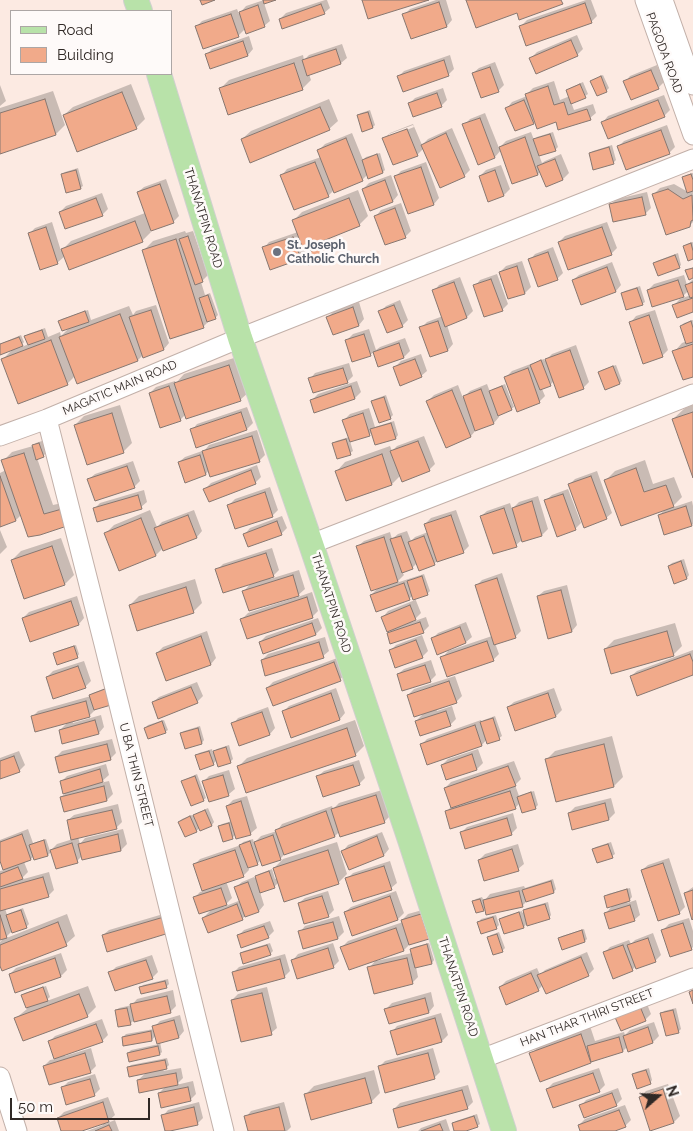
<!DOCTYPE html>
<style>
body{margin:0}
#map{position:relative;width:693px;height:1131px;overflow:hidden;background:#fceae2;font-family:Raleway,sans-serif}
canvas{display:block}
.legend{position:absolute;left:10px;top:10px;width:162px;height:65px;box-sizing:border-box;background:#fefaf9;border:1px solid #aca6a5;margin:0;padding:6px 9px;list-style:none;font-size:15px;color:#302926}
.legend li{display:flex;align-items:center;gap:10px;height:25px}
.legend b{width:25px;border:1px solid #aca6a5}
.north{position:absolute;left:633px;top:1071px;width:50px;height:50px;-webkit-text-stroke:4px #fefaf9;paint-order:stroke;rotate:71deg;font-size:14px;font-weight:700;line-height:20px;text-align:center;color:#302926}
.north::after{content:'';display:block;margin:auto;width:18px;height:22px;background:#302926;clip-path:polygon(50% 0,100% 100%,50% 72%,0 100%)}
.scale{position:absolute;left:10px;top:1098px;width:140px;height:22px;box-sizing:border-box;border:2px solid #302926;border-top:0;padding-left:6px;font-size:15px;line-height:18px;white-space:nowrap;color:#302926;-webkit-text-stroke:4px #fefaf9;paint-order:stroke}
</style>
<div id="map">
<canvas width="693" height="1131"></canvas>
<ul class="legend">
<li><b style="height:6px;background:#b8e2a9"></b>Road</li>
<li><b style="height:14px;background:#f1aa8a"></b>Building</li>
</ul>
<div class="north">N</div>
<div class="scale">50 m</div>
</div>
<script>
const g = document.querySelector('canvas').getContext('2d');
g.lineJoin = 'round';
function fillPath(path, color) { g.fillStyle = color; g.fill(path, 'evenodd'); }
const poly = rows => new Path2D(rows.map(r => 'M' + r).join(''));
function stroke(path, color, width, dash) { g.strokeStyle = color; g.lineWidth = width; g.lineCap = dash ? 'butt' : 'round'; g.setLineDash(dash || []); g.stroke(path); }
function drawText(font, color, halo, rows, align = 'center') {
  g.font = font + ' Raleway,sans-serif'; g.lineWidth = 5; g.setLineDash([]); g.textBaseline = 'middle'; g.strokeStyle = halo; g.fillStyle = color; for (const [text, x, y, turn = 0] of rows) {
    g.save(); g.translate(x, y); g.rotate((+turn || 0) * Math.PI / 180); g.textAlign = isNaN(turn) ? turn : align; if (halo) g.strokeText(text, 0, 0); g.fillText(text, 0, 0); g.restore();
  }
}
fillPath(poly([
 [264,0,272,0,264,3,270,21,264,26,246,28,238,36,197,26,202,21,237,9,239,14,246,6],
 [325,0,327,0,330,8,324,13,280,19,286,13],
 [436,0,446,0,452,20,447,26,412,38,404,15,410,9],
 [586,0,591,0,597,16,591,22,521,26,527,20],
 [577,35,583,49,577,55,531,58,537,52],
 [249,36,253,49,248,55,210,68,206,55,212,49],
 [342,44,347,58,341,63,309,74,311,80,302,89,220,89,229,80,303,55,304,60,309,55],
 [450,55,454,69,448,75,399,76,404,71],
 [495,62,504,85,498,91,473,73,479,68],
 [657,65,664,82,658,88,625,82,630,76],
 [603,75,609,88,607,90,597,94,592,81,595,79],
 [554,81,560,100,570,96,567,91,570,88,583,82,588,94,585,96,571,102,574,110,593,104,596,113,590,118,557,121,535,120,533,123,507,108,512,102,527,96,527,94,533,88],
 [131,84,145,119,136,128,64,115,73,107],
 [0,85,6,101,0,106],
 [443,88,447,100,441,106,409,104,415,98],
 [53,91,65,125,56,134,0,152,0,108],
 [664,95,670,110,664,116,603,122,608,116],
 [329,99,338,121,329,129,242,139,251,131],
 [370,110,375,125,373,127,358,115,361,113],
 [485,113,499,148,506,141,531,132,534,140,537,137,553,132,558,147,555,150,539,155,542,163,545,161,561,154,569,173,563,179,546,186,541,171,538,174,512,183,501,150,495,157,479,163,464,125,470,119],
 [413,124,422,145,428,139,452,128,470,170,464,176,441,186,424,148,417,155,384,139,390,133],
 [413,125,414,127,389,137,389,134],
 [667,125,675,147,669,153,618,147,624,141],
 [352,133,363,160,366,157,380,153,385,170,383,172,369,177,368,174,362,180,334,190,328,196,282,175,287,169,321,157,319,150,325,144],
 [612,145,616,160,613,163,590,153,593,151],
 [426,162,439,198,434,204,408,213,395,177,401,171],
 [501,165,510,189,504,195,488,200,480,176,486,170],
 [78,168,83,186,80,188,62,174,65,172],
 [693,173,693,222,689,226,654,194,660,188,674,184,688,192,683,178,686,175],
 [391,175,398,195,393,201,371,209,363,189,369,183],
 [166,179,179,216,173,222,150,230,151,232,142,241,65,256,57,263,29,234,35,228,52,222,61,251,71,241,145,213,138,192,144,187],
 [358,190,368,216,359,225,304,247,306,253,308,251,328,245,331,255,328,258,309,264,305,253,300,258,271,268,264,248,269,242,298,232,293,221,302,212],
 [647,192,651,208,645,214,611,204,617,199],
 [102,193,108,209,102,215,60,212,66,206],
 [401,203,411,231,405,237,376,216,381,210],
 [607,222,617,248,611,254,559,242,565,236],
 [185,231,186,233,193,231,208,275,201,282,205,295,210,293,218,315,215,318,211,319,203,327,144,250,153,241],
 [693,242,693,258,684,246,687,244],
 [553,247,563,273,557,279,530,260,535,254],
 [678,253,681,265,679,267,654,263,657,261],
 [522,261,531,287,525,293,509,298,500,272,506,266],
 [612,262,621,285,616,291,582,304,573,280,579,275],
 [497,274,508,304,502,310,475,286,480,280],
 [684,275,687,285,693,279,693,311,674,305,680,299,691,295,689,290,683,296,648,290,654,284],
 [460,277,473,311,467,317,447,325,453,344,448,350,421,328,427,322,443,316,434,291,439,285],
 [640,286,645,302,642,304,622,293,625,291],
 [400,300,408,320,402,326,380,312,386,306],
 [359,302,364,319,359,325,334,334,328,317,334,311],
 [156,305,169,343,164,349,143,355,138,360,75,376,67,384,3,359,14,348,0,354,0,344,21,335,24,342,19,348,29,344,26,336,28,334,45,328,48,337,60,332,61,336,70,327,60,322,62,319,88,310,91,320,129,306,133,315,136,311],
 [655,310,668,350,662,356,631,322,636,316],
 [693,320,693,375,674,352,682,343,687,341,681,326,684,323],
 [369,329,376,350,380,347,405,338,410,351,404,357,378,365,374,352,370,355,347,340,353,334],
 [576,345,589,382,583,388,554,381,550,385,542,389,545,396,539,402,506,377,512,371,544,359,545,361,552,354],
 [421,354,427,371,421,376,395,367,401,361],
 [237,357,249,392,240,400,186,414,180,420,150,393,156,387,175,381,176,383,184,374],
 [349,363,353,376,347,382,310,379,315,373],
 [616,365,622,381,620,383,599,373,602,370],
 [357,381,361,392,355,398,315,411,312,400,318,394],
 [487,384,490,392,493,389,505,384,514,407,511,409,498,414,499,417,494,423,476,430,471,436,446,446,428,401,434,395,458,385,463,398,470,391],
 [386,395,393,415,390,418,373,401,375,399],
 [120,405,132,443,123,452,75,425,84,416],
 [693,405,693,474,673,419,685,408],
 [247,407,253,423,247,429,197,446,192,430,197,424],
 [369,408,375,427,394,421,398,435,396,438,372,432,370,434,350,441,353,451,350,453,333,444,336,441,349,437,344,420,350,414],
 [257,430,265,455,259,461,209,470,206,474,179,462,185,457,205,450,209,445],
 [424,436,435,464,429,470,401,475,392,484,346,500,337,471,345,462,390,446,392,451,397,446],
 [42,441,46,453,43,456,37,458,53,505,71,501,75,516,21,515,16,520,0,526,0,473,6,470,3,461,12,452,33,446,36,443],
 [645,460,653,484,674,477,682,497,671,508,692,501,693,506,693,524,692,525,659,515,667,508,606,480,615,471],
 [133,461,140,481,134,487,89,479,95,474],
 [257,465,261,477,255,483,205,489,211,483],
 [597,471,612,513,606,518,570,484,575,479],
 [270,487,278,510,272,516,229,505,235,499],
 [568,489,581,523,575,529,546,500,552,495],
 [144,490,147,502,141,507,94,509,100,503],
 [538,496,548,529,542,535,523,541,523,539,516,545,481,516,487,511,510,503,512,509,519,502],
 [150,510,157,527,162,522,194,510,202,531,197,537,164,549,163,548,156,555,120,569,105,534,114,525],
 [456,510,469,546,463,552,438,560,434,564,417,563,412,568,402,572,404,575,396,583,424,574,430,591,427,594,415,598,421,613,412,622,426,617,429,626,423,632,388,633,394,628,383,617,388,611,415,600,413,595,409,599,371,595,380,586,358,546,364,541,390,532,392,539,398,534,407,531,411,541,415,537,428,532,425,524,431,518],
 [282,516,287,528,281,534,245,534,250,528],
 [0,530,7,547,0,554],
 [61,538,74,575,65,584,25,598,12,560,21,551],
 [272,548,279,570,270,579,299,570,305,589,295,598,312,592,318,611,312,617,242,619,248,613,294,598,294,596,244,591,252,582,217,570,223,564],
 [684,559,689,575,687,578,669,566,672,563],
 [502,573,521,631,515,637,495,643,499,654,493,660,442,658,448,651,492,636,476,586,482,580],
 [195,579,202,603,194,611,138,629,130,605,139,596],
 [567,585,577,625,572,631,538,596,544,591],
 [77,596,84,618,79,624,23,618,29,612],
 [318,618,322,628,316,634,264,652,260,642,266,636],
 [466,622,472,637,466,642,432,639,438,633],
 [675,623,682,646,670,658,670,656,605,649,614,640],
 [207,631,216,658,211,664,167,680,157,653,163,647],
 [422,635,428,651,422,657,390,651,396,645],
 [325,637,329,651,323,656,262,660,268,654],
 [76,645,79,654,77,657,55,653,57,651],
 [693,650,693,673,631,676,637,671],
 [340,657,346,674,340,679,267,688,273,682],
 [431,660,436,675,430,681,398,674,404,669],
 [84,661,91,681,85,687,47,677,53,671],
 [455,676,462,696,456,702,436,708,437,711,452,706,456,719,450,725,416,721,425,712,408,695,414,689],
 [197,682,203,696,197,702,153,702,159,697],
 [108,687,113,701,95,709,95,710,89,716,72,720,73,723,101,715,104,727,99,733,60,730,69,721,32,717,38,711,91,696,90,695,93,693],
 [336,688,345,713,340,719,292,736,283,712,289,706],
 [554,688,562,710,556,716,516,729,508,707,514,702],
 [268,707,275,728,270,734,233,724,238,718],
 [495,716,502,736,499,738,487,739,482,745,428,763,421,745,427,739,481,720,482,722,484,720],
 [164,720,168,730,165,732,145,728,148,725],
 [355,720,364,746,355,755,238,767,247,758],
 [200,726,204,740,202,743,186,748,181,733,184,731],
 [612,736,623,777,614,786,556,800,546,760,555,751],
 [112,739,116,753,110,759,56,757,62,751],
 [229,745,233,759,230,762,217,760,213,764,197,756,199,753,212,749,213,753,217,749],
 [478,749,483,763,477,769,447,779,442,765,448,759],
 [19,751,25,765,19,771,0,778,0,758],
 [359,760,365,778,359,784,318,776,324,771],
 [514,761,521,779,515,785,519,796,521,795,534,791,538,805,536,807,523,812,520,803,515,808,446,812,452,806,445,788,451,782],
 [106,764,109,775,100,783,109,781,113,794,107,800,65,810,61,797,65,794,61,782,67,776],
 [229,770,235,789,229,794,209,801,203,782,209,776],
 [197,774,206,798,203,800,183,781,186,779],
 [382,790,390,816,384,822,340,831,335,836,285,854,281,858,263,865,261,860,257,864,248,867,249,870,243,876,226,881,232,898,223,907,241,900,236,887,242,882,254,877,255,878,259,874,272,869,275,879,277,878,274,868,283,859,337,842,347,874,338,883,279,882,274,887,260,892,264,905,259,911,245,916,242,919,203,918,213,908,194,898,200,892,203,891,194,865,200,859,241,845,243,842,253,839,254,843,261,836,277,831,282,824,332,806,333,809,339,803],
 [247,796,257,828,251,833,237,838,236,834,233,837,223,840,219,827,222,824,232,821,227,806,233,800],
 [611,798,615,813,609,819,573,828,569,813,575,807],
 [118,804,122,822,116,828,78,837,80,844,85,838,123,829,127,844,121,850,82,856,77,861,52,851,48,855,34,856,31,859,24,862,28,872,20,880,49,872,54,890,48,896,5,908,7,915,10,913,23,908,29,924,26,927,13,930,4,939,67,914,75,936,66,944,3,969,0,962,0,942,5,937,0,939,0,871,4,870,0,859,0,840,28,829,33,843,46,839,50,851,57,844,73,839,68,820,74,815],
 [208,808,214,822,212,825,200,830,200,828,196,831,179,822,182,819,192,815,193,816,197,813],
 [513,813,517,828,511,834,461,833,467,827],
 [382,832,389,849,384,855,343,851,348,845],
 [611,842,615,854,612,856,597,861,593,849,596,847],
 [518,844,524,864,518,869,479,860,485,854],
 [669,858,685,907,679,913,642,870,648,865],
 [390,861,397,883,391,888,347,879,353,873],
 [553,879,556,889,554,892,528,900,522,906,486,907,483,909,473,902,476,899,482,897,484,901,490,894,524,886,525,888],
 [693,887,693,918,685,893],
 [630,888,632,897,627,903,636,900,640,915,634,920,606,913,614,904,605,897,608,894],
 [328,891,334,910,328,916,299,903,305,898],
 [396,891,404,913,398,919,353,934,345,912,351,907],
 [548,902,551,915,549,918,527,923,524,927,505,933,501,919,503,917,522,911,522,913,527,908],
 [426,909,434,932,428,938,410,944,404,950,349,969,342,947,348,941,403,922,402,920,408,914],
 [170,912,174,926,103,935,109,930],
 [496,915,499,925,496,928,479,922,481,919],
 [339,916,344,932,338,938,304,947,300,932,305,926],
 [689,918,693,931,693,947,691,949,663,930,669,924],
 [270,921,274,931,268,937,238,936,244,930],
 [584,929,587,939,585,941,559,938,562,936],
 [499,932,505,948,502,951,488,938,491,935],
 [653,933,661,955,655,961,636,966,632,970,605,952,610,947,629,940,631,944,635,940],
 [270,943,273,951,270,954,241,953,244,951],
 [333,943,339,961,333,967,293,960,298,954],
 [429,943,434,960,432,963,416,967,418,977,412,983,369,968,376,960,376,961,412,953,411,949,414,947],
 [587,952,594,969,588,975,543,985,538,990,500,987,506,981,537,968,540,975,545,970],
 [61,953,67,970,61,976,10,974,16,968],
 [285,954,290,971,284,977,233,973,239,967],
 [152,955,158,972,152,978,110,973,116,967],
 [168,979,169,984,166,987,141,988,143,985],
 [46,986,50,997,44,1002,88,986,96,1007,87,1016,16,1018,27,1009,22,995,25,993],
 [267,987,277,1028,271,1033,232,1000,238,994],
 [173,990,176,1006,170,1012,134,1020,130,1024,116,1010,119,1008,132,1005,137,999],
 [431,992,434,1006,429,1012,386,1009,392,1003],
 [645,999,651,1014,646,1019,622,1030],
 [676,1008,681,1029,678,1032,662,1014,664,1011],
 [441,1013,448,1035,442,1041,398,1054,392,1032,397,1026],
 [180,1015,184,1031,179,1037,160,1042,162,1052,160,1054,128,1053,131,1050,159,1044,156,1035,152,1040,123,1037,126,1034,154,1029,154,1027,160,1021],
 [102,1019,108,1035,102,1041,64,1054,65,1056,91,1048,96,1066,90,1072,44,1066,50,1060,55,1059,49,1042,55,1036],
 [654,1022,659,1036,653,1042,629,1050,628,1046,623,1051,592,1060,541,1080,531,1054,540,1045,590,1026,595,1041,624,1032,625,1035,630,1030],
 [433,1048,440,1072,434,1078,379,1067,385,1061],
 [167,1058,169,1065,163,1071,181,1068,183,1078,176,1085,193,1081,196,1094,190,1100,159,1093,166,1086,138,1080,147,1072,128,1068,131,1065],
 [599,1068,605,1085,599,1091,547,1089,553,1083],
 [649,1068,652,1080,650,1083,633,1075,636,1072],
 [374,1070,380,1093,371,1102,305,1095,314,1086],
 [95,1074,100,1089,94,1095,62,1088,68,1082],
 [668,1084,680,1116,674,1122,651,1130,640,1097,646,1091],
 [468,1085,473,1102,467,1108,394,1109,400,1103],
 [618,1088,622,1099,616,1105,581,1106,586,1100],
 [108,1097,115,1115,105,1124,115,1120,119,1131,87,1131,103,1125,103,1123,78,1131,63,1131,58,1118,64,1112],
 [199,1102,203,1118,197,1124,163,1116,168,1110],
 [284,1102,291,1127,287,1131,249,1131,246,1117,251,1111],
 [625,1105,631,1120,625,1126,611,1131,581,1131,579,1125,585,1119],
 [477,1114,480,1124,477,1126,462,1131,455,1131,453,1124,456,1121],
 [446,1119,450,1131,418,1131,421,1128]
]), '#0003');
const building = poly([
 [200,0,215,0,202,5,200,0],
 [263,0,276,0,264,4,263,0],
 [362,0,429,0,368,19,362,0],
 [466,0,561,0,563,4,519,20,517,13,476,28,466,0],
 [439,2,447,27,411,39,402,14,439,2],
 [585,3,592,23,526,46,519,26,585,3],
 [321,4,325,14,282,29,279,19,321,4],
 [258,5,265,27,246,34,239,12,258,5],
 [231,14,239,37,203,49,195,26,231,14],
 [571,40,578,56,536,74,529,58,571,40],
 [243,41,248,56,210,69,205,54,243,41],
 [336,49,341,64,307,76,302,60,336,49],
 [444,60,449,76,403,92,397,76,444,60],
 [294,63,303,90,228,115,219,88,294,63],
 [490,67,499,92,481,98,472,73,490,67],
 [651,70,659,89,631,100,623,81,651,70],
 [601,76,607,92,597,96,590,81,601,76],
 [580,84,586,98,571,104,566,90,580,84],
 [548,86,554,105,564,102,568,115,587,109,591,120,558,130,556,122,537,129,525,94,548,86],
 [122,92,137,129,77,152,63,115,122,92],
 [437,93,442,107,413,117,408,103,437,93],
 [45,99,56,135,0,154,0,113,45,99],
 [524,100,534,124,515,131,505,108,524,100],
 [658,100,665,117,608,139,601,122,658,100],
 [320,107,330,130,250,163,241,139,320,107],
 [368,112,373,128,362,132,357,115,368,112],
 [480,118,495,158,478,165,462,124,480,118],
 [407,129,418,156,393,165,382,138,407,129],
 [661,130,670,154,626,170,617,146,661,130],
 [446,133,465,177,440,188,421,145,446,133],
 [550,134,556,151,539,156,533,139,550,134],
 [525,137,538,175,512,184,499,147,525,137],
 [346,138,363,181,334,193,317,150,346,138],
 [609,147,614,164,593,170,589,153,609,147],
 [377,154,383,173,368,179,362,160,377,154],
 [555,159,563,180,546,187,537,166,555,159],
 [315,162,329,197,294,210,280,175,315,162],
 [421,167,434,205,408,214,394,176,421,167],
 [76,170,81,189,66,193,61,174,76,170],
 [495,170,504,196,488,202,479,176,495,170],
 [691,174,693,180,693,191,687,193,682,177,691,174],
 [385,180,393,202,370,211,362,189,385,180],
 [160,184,174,223,151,231,137,192,160,184],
 [668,189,683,199,692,195,693,220,691,221,690,227,666,235,652,194,668,189],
 [642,197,646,215,613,222,609,204,642,197],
 [96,198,103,216,65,229,59,212,96,198],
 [349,198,360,226,303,249,292,220,349,198],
 [395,208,406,238,385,245,374,216,395,208],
 [135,221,143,242,69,270,61,249,135,221],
 [46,227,58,264,40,270,28,233,46,227],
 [602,227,612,255,568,270,558,242,602,227],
 [188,236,203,282,195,285,179,239,188,236],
 [293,237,301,259,270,270,262,247,293,237],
 [176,239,204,328,170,339,142,250,176,239],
 [691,243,693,251,693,259,688,261,683,246,691,243],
 [325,247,329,259,308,265,304,253,325,247],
 [548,252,558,280,538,287,528,259,548,252],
 [675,255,680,268,658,276,653,263,675,255],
 [517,266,525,294,508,299,499,272,517,266],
 [607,267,616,292,581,305,572,280,607,267],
 [693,268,693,278,689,280,685,270,693,268],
 [491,279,503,311,484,317,473,285,491,279],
 [678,280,684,297,652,307,647,290,678,280],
 [454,282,467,318,445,327,432,290,454,282],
 [693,282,693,297,690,298,685,285,693,282],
 [637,288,643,305,626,310,621,293,637,288],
 [208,295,216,319,207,322,199,298,208,295],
 [693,298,693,312,677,318,672,305,693,298],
 [394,305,403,327,387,333,378,311,394,305],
 [353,307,359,326,333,335,326,317,353,307],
 [151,310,164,350,143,358,129,317,151,310],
 [85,311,89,322,62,331,58,321,85,311],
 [120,314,138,361,77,384,59,337,120,314],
 [649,315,663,357,643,364,629,322,649,315],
 [438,321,448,351,430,357,419,327,438,321],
 [691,321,693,328,693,342,686,344,680,326,691,321],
 [42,330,45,339,28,345,24,336,42,330],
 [364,334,371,356,352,362,345,340,364,334],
 [19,337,23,346,0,355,0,344,19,337],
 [51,340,68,385,18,404,1,359,51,340],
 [399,343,404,358,378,367,373,352,399,343],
 [693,344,693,377,683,380,672,351,693,344],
 [570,350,584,389,559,398,545,359,570,350],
 [415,359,422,377,400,386,393,367,415,359],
 [541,360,551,386,540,390,530,365,541,360],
 [229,365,241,401,186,419,174,383,229,365],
 [613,366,620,384,605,390,598,372,613,366],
 [343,368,348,383,313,393,308,378,343,368],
 [528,368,540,403,517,412,504,377,528,368],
 [169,386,181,421,160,428,149,393,169,386],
 [351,386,355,399,314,413,310,400,351,386],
 [502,386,512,410,498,416,489,391,502,386],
 [481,389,494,424,475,431,463,396,481,389],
 [452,390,471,437,446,448,426,401,452,390],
 [384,397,391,419,379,423,371,401,384,397],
 [241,412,247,430,196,448,190,429,241,412],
 [693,412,693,478,672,419,693,412],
 [112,413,124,453,87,465,74,425,112,413],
 [363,413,370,436,350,442,342,420,363,413],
 [391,423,396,439,375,445,370,429,391,423],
 [252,436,260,462,210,477,202,451,252,436],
 [346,439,351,455,337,459,332,443,346,439],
 [418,441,430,471,402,482,390,451,418,441],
 [39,443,44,457,36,460,32,445,39,443],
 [24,453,44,514,62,509,67,526,40,535,28,537,1,460,24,453],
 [382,454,392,485,346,501,335,471,382,454],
 [200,455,206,475,185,483,178,462,200,455],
 [127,466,135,488,95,501,87,479,127,466],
 [636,468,644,492,666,485,674,507,621,526,604,480,636,468],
 [251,470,256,484,209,502,203,489,251,470],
 [0,476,16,521,0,527,0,476],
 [591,476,607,519,584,528,568,484,591,476],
 [265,492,273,517,235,529,227,505,265,492],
 [563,494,576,530,557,537,544,500,563,494],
 [138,495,142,509,97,522,93,508,138,495],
 [532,501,542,536,522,542,512,508,532,501],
 [686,506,692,526,664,535,658,515,686,506],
 [504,508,517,547,493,554,480,516,504,508],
 [188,515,197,538,163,551,154,528,188,515],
 [451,515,464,553,437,562,424,524,451,515],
 [141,518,156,556,119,571,104,533,141,518],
 [277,521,282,535,248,547,243,534,277,521],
 [401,536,413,569,402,573,390,539,401,536],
 [424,536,435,565,419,571,408,542,424,536],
 [384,537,398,582,371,591,356,546,384,537],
 [52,546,65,585,24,599,11,560,52,546],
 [266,553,274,577,223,593,215,569,266,553],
 [681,561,687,579,674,584,668,566,681,561],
 [293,575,299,596,249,611,242,591,293,575],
 [422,576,428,595,413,600,407,581,422,576],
 [497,578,516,638,494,645,475,585,497,578],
 [404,583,410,600,376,612,370,595,404,583],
 [186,587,194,613,137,631,129,605,186,587],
 [561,590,572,632,548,639,537,596,561,590],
 [307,597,313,618,247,639,240,619,307,597],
 [71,601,79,625,30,642,22,618,71,601],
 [410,605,416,620,387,632,381,617,410,605],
 [420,622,424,633,390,644,387,633,420,622],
 [312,623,316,635,263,654,259,642,312,623],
 [460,627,466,643,437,655,431,638,460,627],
 [667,631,674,656,611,674,604,649,667,631],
 [201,636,211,665,166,681,156,653,201,636],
 [416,640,423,658,395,668,389,650,416,640],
 [487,641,494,661,447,677,440,657,487,641],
 [319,642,324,658,265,676,261,660,319,642],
 [74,646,78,658,57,665,53,653,74,646],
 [690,654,693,662,693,675,637,696,630,676,690,654],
 [334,662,341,681,273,706,266,688,334,662],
 [425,665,431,682,402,691,397,674,425,665],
 [78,666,86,688,53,699,46,677,78,666],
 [449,681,457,703,414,717,407,695,449,681],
 [191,687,198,703,158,719,152,702,191,687],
 [105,689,111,705,94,710,89,695,105,689],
 [331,693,340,720,291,738,282,711,331,693],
 [548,693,556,717,515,731,507,707,548,693],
 [86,701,90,717,35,732,31,716,86,701],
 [446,711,451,726,420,736,415,721,446,711],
 [262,712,270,735,239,746,231,723,262,712],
 [493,718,500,740,487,744,480,722,493,718],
 [95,720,99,734,62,744,59,730,95,720],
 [162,721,166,733,148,739,144,728,162,721],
 [475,725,482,746,427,765,420,744,475,725],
 [198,728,202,744,185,749,180,733,198,728],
 [347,728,356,756,246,793,237,766,347,728],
 [107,744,111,760,59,773,55,757,107,744],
 [604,744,614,787,556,802,545,759,604,744],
 [226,747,231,763,218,767,213,751,226,747],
 [209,751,214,765,200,770,195,755,209,751],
 [472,754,477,770,446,780,441,765,472,754],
 [14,756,20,772,0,779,0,761,14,756],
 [353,765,360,785,323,797,316,776,353,765],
 [508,766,516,786,451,808,444,788,508,766],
 [100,769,103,782,63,794,60,781,100,769],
 [223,775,229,796,209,802,202,781,223,775],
 [195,776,204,801,191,806,181,781,195,776],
 [104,786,107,801,64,812,60,797,104,786],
 [510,791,516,809,450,829,445,811,510,791],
 [531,792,536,809,522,813,517,797,531,792],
 [376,795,385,823,340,837,331,809,376,795],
 [241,801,251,835,236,839,226,806,241,801],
 [605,803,609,820,572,830,568,813,605,803],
 [112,810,117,829,71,840,67,820,112,810],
 [205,810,212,826,200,831,193,815,205,810],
 [326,811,335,837,284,855,275,830,326,811],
 [190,816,197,832,185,837,178,822,190,816],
 [507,818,512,835,465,849,460,832,507,818],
 [229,823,233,839,223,842,218,826,229,823],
 [22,834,31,860,3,870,0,861,0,842,22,834],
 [118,834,121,851,82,860,78,844,118,834],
 [273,835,281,860,262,866,254,842,273,835],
 [377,836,384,856,349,870,341,851,377,836],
 [44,840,48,856,34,860,29,845,44,840],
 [250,841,258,865,248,868,239,845,250,841],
 [72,843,78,863,56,869,50,850,72,843],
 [608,844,613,858,597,863,592,849,608,844],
 [512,849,519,871,484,881,478,860,512,849],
 [235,850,244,877,202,891,193,864,235,850],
 [328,850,339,884,284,902,273,868,328,850],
 [663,863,680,914,658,921,641,870,663,863],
 [384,866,392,890,353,902,345,878,384,866],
 [18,867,23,879,0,887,0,874,18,867],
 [269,871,275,888,260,893,255,876,269,871],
 [43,877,49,897,0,911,0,889,43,877],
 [551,881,554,893,526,902,522,890,551,881],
 [248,882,259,912,245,917,234,887,248,882],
 [221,888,227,905,199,914,193,897,221,888],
 [627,889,630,901,607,908,604,896,627,889],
 [693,890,693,919,692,920,684,893,693,890],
 [519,891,523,907,486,915,483,900,519,891],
 [322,896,329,917,304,924,298,903,322,896],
 [390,896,398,920,352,936,344,912,390,896],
 [480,899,484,911,476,913,472,901,480,899],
 [237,904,243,920,208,933,202,918,237,904],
 [545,904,550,919,527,926,523,910,545,904],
 [630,905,635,921,609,929,604,913,630,905],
 [21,910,27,928,12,933,6,915,21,910],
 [519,912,524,928,504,934,499,919,519,912],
 [421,914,429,939,409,945,401,920,421,914],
 [0,915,7,938,0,940,0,915],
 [164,917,169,933,107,952,102,935,164,917],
 [493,917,497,929,481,934,477,922,493,917],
 [58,922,67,946,2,971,0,966,0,945,58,922],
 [333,922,338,939,303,949,298,931,333,922],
 [683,923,692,950,670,957,661,930,683,923],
 [264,926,269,938,241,948,237,935,264,926],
 [396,928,404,951,349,970,340,947,396,928],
 [582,930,585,942,562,950,558,938,582,930],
 [497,934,503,952,493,955,487,937,497,934],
 [648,938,656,962,636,969,627,945,648,938],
 [427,944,432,964,415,968,410,949,427,944],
 [267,945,271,955,243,964,240,953,267,945],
 [623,945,633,971,613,979,603,952,623,945],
 [328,948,334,968,297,979,291,960,328,948],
 [581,957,589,976,546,994,537,975,581,957],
 [55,958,61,977,15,993,9,974,55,958],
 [407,958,413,984,374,994,367,967,407,958],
 [280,959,285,978,237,991,232,972,280,959],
 [146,960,153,979,115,991,108,972,146,960],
 [531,973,539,991,506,1005,499,987,531,973],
 [165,981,167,988,141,994,139,987,165,981],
 [43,987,48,1001,26,1008,21,995,43,987],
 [693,990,693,1004,689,992,693,990],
 [262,993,272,1035,241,1042,231,1000,262,993],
 [79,994,88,1017,23,1041,14,1018,79,994],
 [167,996,171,1013,134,1022,130,1004,167,996],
 [425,998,429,1013,389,1024,384,1009,425,998],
 [639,1004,646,1021,621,1031,614,1015,639,1004],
 [127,1008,131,1025,118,1027,115,1010,127,1008],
 [673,1010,679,1033,666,1036,660,1013,673,1010],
 [435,1018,442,1042,397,1055,390,1031,435,1018],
 [174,1020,179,1038,157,1044,152,1026,174,1020],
 [96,1024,103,1042,54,1059,48,1041,96,1024],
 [648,1027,653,1043,628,1052,623,1036,648,1027],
 [151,1031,152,1041,123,1046,122,1037,151,1031],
 [581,1034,591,1063,540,1082,529,1053,581,1034],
 [619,1037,623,1052,591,1062,587,1046,619,1037],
 [158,1046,160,1055,129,1062,127,1053,158,1046],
 [85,1053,91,1073,49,1085,43,1066,85,1053],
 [428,1053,435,1079,385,1093,378,1066,428,1053],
 [165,1060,167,1069,129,1077,127,1067,165,1060],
 [646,1070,651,1084,637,1089,632,1074,646,1070],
 [176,1073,178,1085,139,1093,137,1080,176,1073],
 [593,1073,600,1092,553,1108,546,1089,593,1073],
 [365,1078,372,1103,311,1120,304,1094,365,1078],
 [90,1079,95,1096,66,1105,61,1087,90,1079],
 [188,1087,191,1101,161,1108,158,1093,188,1087],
 [663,1089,674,1123,650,1131,639,1097,663,1089],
 [462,1090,468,1109,398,1128,393,1109,462,1090],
 [612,1093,617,1106,584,1118,579,1105,612,1093],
 [103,1102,109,1122,82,1131,61,1131,57,1118,103,1102],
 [194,1107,198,1125,170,1131,165,1131,161,1115,194,1107],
 [279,1107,285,1131,248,1131,244,1116,279,1107],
 [619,1110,626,1127,615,1131,580,1131,578,1125,619,1110],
 [474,1116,478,1127,466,1131,454,1131,452,1123,474,1116],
 [440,1124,443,1131,421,1131,440,1124],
 [109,1125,112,1131,95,1131,109,1125]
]);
fillPath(building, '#f1aa8a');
stroke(building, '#877770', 1);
const minor = poly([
 [645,0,693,135],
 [663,0,693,85],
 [47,419,104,644,224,1131],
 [0,436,47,419,240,338,693,159],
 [311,544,520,463,693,394],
 [481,1059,693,978],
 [0,1077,17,1131]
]);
const major = poly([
 [136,0,140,11],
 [159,74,240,338,311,544,410,840,504,1131]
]);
stroke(minor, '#c2b0a9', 21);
stroke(major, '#d1d0cf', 26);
stroke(minor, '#fff', 19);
stroke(major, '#b8e2a9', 24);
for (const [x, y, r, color] of [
 [277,252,5,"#6b7280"]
]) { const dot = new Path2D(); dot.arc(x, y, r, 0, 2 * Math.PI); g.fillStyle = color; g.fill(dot); stroke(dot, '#fefaf9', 2); }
drawText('12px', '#302926', '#fefaf9', [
 ["PAGODA ROAD",664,53,70],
 ["THANATPIN ROAD",203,218,73],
 ["MAGATIC MAIN ROAD",120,388,-23],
 ["THANATPIN ROAD",331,603,72],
 ["U BA THIN STREET",136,775,76],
 ["THANATPIN ROAD",458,987,72],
 ["HAN THAR THIRI STREET",587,1018,-21]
]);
drawText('bold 12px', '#5b616d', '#fefaf9', [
 ["St. Joseph",287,245],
 ["Catholic Church",287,259]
], 'left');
</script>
